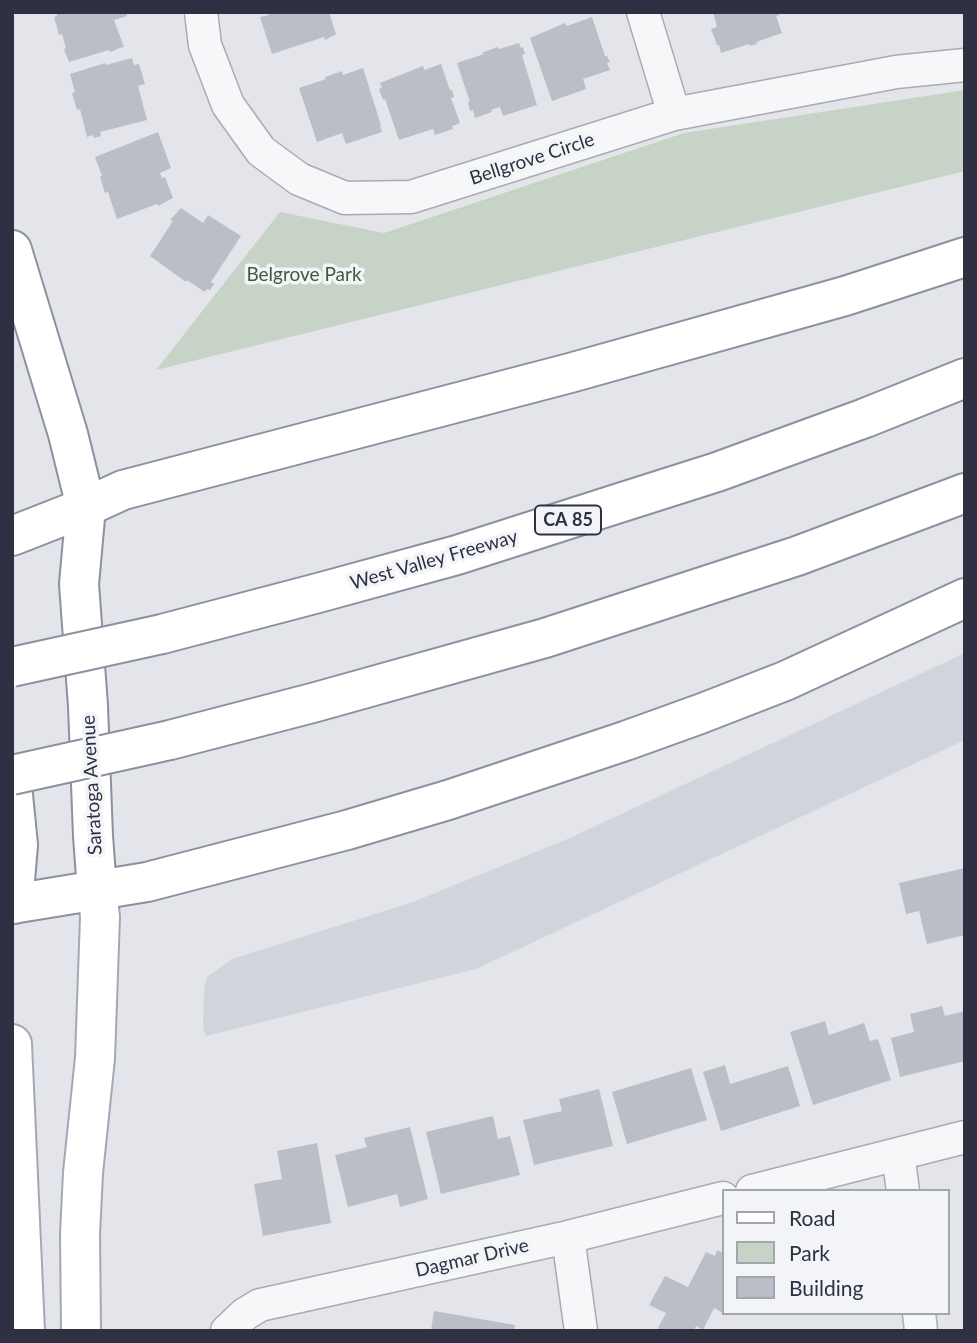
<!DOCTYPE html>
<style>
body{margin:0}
#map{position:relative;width:977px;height:1343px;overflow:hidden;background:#e4e5ea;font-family:Lato,sans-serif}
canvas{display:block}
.frame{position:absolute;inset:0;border:14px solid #2d3141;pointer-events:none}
.legend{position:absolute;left:722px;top:1189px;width:228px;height:126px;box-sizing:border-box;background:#f3f4f8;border:2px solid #a4a6af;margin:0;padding:9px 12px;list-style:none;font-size:21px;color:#2d3141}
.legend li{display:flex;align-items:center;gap:14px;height:35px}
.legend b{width:35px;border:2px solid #a4a6af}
</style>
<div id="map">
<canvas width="977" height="1343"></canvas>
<div class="frame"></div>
<ul class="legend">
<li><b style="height:9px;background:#fff"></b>Road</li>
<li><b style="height:19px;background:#c7d3c6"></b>Park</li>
<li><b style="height:19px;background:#bbbec7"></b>Building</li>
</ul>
</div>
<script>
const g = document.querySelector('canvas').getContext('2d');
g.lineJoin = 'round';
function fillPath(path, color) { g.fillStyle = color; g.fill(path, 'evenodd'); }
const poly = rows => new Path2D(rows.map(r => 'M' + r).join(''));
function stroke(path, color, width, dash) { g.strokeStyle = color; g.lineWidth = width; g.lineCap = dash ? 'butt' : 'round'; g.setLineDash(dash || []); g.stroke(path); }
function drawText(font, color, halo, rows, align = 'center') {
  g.font = font + ' Lato,sans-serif'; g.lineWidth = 7; g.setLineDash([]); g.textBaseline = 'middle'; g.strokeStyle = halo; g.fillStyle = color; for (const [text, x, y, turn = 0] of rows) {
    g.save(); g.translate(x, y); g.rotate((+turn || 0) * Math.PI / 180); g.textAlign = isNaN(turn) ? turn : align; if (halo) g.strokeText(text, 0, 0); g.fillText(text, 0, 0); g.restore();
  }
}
fillPath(poly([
 [965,653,965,740,476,969,206,1036,203,1029,204,988,207,977,232,959,413,902,570,838]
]), '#d2d4dc');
fillPath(poly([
 [965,90,965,171,156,370,280,212,384,233,684,133]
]), '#c7d3c6');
fillPath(poly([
 [56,12,126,12,127,16,114,20,124,47,116,49,116,50,109,52,109,50,69,62,64,49,66,48,62,34,59,35,54,17,57,16],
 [269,12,329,12,336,34,325,40,324,37,272,54,260,17,269,15],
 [713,12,779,12,780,15,776,16,782,33,756,42,757,44,749,46,749,44,721,53,719,45,717,45,711,29,717,27],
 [592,17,605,56,607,56,610,62,607,63,610,70,583,79,586,89,552,101,530,38,565,23,567,26],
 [519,43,521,48,523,47,525,54,522,55,537,105,503,116,500,107,491,110,492,112,475,118,473,110,470,111,468,102,470,102,457,63,484,54,482,53,497,47,499,49],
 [132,58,134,65,139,64,145,84,138,86,147,120,100,132,101,136,94,138,93,135,87,137,80,109,77,110,72,93,75,92,70,74,105,63,106,65],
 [441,64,450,90,452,90,454,97,451,98,460,123,452,126,453,129,435,135,433,129,399,140,385,99,383,100,379,89,382,88,380,83,423,66,424,70],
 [363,68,381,125,380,125,382,132,346,144,342,133,317,142,299,88,326,79,325,77,342,71,343,75],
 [158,132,171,168,160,173,162,178,165,177,173,198,158,206,157,204,117,219,108,192,105,193,100,177,102,176,95,157],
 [181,208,203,223,208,215,241,236,211,282,214,284,210,290,207,289,205,292,187,280,186,282,150,256,173,221,170,220],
 [965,868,965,935,927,944,919,911,906,914,899,883],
 [942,1006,945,1016,965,1011,965,1061,900,1077,891,1038,914,1032,910,1014],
 [825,1021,829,1035,864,1023,870,1041,878,1039,891,1080,813,1105,790,1032],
 [725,1065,730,1084,788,1066,800,1106,721,1131,703,1072],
 [691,1068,707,1120,627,1144,612,1092],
 [599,1089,613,1146,534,1165,523,1120,562,1111,559,1099],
 [493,1116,498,1139,510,1136,520,1175,441,1194,426,1132],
 [410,1127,428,1199,400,1207,397,1194,348,1207,335,1155,367,1147,364,1138],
 [317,1143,331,1223,263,1236,254,1184,282,1179,277,1151],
 [717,1250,723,1253,723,1313,714,1308,703,1330,696,1326,694,1331,664,1331,658,1328,666,1313,649,1305,665,1276,688,1287,706,1252,715,1256],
 [434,1311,515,1325,514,1331,431,1331]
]), '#bbbec7');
const minor = poly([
 [201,12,205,45,228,105,261,151,299,179,345,198,411,197,674,114,896,72,965,65],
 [643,12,674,114],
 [898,1154,903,1191],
 [752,1191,965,1137],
 [568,1237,581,1331],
 [919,1313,921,1331],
 [227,1331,245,1314,260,1305,568,1237,723,1198]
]);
const primary = poly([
 [12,1044,25,1331],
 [81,1331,80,1234,83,1173,95,1058,100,917,97,890]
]);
const trunk = poly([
 [12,250,68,434,86,507,79,584,88,706,93,836,97,890],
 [12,785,18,845,13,904]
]);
const motorway = poly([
 [12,536,86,507,123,490,570,373,845,296,965,257],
 [162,634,318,593,457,555,610,506,717,472,865,418,965,378],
 [170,740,316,702,545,638,797,556,965,493],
 [12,904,147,882,347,830,448,800,625,741,700,714,785,681,965,598]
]);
stroke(minor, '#a9abb4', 35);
stroke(primary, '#a4a8b5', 42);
stroke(trunk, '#8c919f', 42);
stroke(motorway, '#8c919f', 42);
stroke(minor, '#f6f7f9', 32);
stroke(primary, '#fff', 38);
stroke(trunk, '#fff', 38);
stroke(motorway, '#fff', 38);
const motorwayBridge = poly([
 [12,667,162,634],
 [12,775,170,740]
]);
stroke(motorwayBridge, '#8c919f', 42, []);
stroke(motorwayBridge, '#fff', 38);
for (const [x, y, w] of [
 [568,520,66]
]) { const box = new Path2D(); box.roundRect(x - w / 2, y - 14.5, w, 29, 5); g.fillStyle = '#f3f4f8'; g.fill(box); stroke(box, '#2d3141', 2); }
drawText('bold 18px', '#2d3141', null, [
 ["CA 85",568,520]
]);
drawText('19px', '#2d3141', '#f3f4f8', [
 ["Bellgrove Circle",532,159,-18],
 ["West Valley Freeway",434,560,-16],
 ["Saratoga Avenue",92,785,-93],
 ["Dagmar Drive",472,1258,-13]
]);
drawText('19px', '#3c5b3c', '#f3f4f8', [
 ["Belgrove Park",304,275]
]);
</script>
